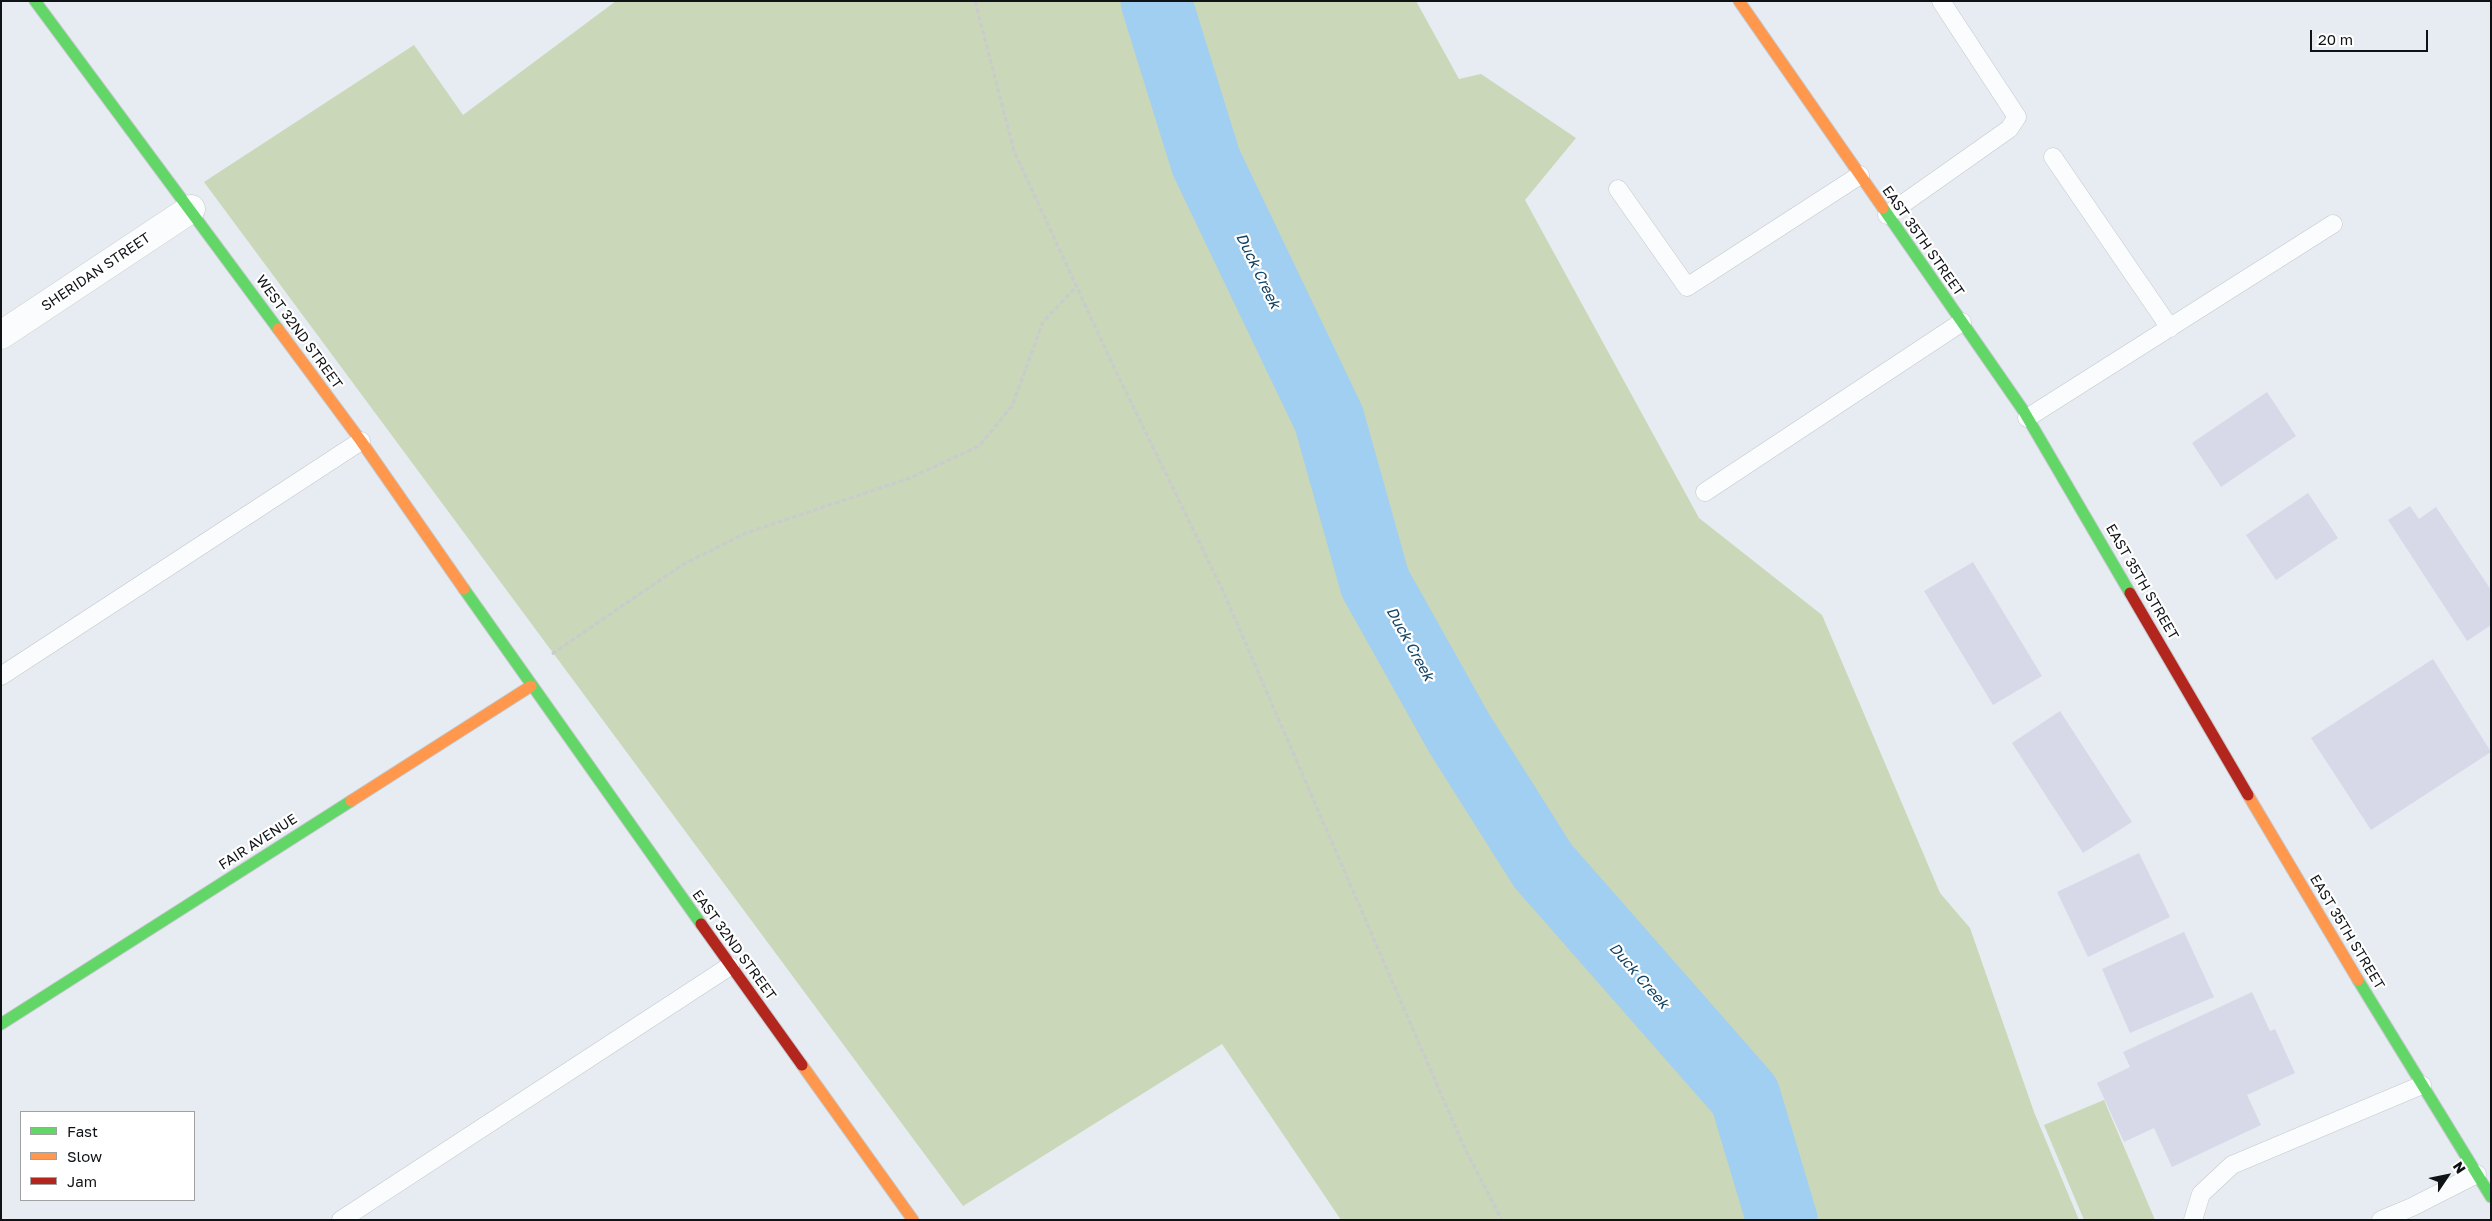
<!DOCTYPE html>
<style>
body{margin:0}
#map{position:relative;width:2492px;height:1221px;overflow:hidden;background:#e6ecf1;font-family:"Golos Text",sans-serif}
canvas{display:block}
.frame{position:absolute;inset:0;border:2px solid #101316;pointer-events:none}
.legend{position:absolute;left:20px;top:1111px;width:175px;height:90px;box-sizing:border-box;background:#fff;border:1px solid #9fa1a2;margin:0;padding:6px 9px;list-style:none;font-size:15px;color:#101316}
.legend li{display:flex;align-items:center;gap:10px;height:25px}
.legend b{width:25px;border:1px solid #9fa1a2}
.north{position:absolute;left:2422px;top:1151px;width:50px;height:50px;-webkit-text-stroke:4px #fff;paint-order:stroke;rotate:56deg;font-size:14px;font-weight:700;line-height:20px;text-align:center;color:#101316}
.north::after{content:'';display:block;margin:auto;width:18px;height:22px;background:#101316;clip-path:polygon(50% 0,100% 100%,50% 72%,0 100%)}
.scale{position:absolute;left:2310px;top:30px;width:118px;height:22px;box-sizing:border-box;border:2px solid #101316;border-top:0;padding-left:6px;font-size:15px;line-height:18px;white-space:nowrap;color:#101316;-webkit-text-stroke:4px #fff;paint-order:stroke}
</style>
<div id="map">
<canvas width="2492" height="1221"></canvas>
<div class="frame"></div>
<ul class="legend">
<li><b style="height:6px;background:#63d668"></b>Fast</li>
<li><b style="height:6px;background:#ff974d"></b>Slow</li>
<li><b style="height:6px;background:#b3261e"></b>Jam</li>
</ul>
<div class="north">N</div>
<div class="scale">20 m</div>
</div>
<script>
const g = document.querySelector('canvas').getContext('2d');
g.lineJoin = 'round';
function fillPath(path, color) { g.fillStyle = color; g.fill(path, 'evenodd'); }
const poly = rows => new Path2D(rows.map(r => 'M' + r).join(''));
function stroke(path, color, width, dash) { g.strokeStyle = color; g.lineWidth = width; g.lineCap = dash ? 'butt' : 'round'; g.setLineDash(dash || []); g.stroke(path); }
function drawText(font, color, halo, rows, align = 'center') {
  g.font = font + ' "Golos Text",sans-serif'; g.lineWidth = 4.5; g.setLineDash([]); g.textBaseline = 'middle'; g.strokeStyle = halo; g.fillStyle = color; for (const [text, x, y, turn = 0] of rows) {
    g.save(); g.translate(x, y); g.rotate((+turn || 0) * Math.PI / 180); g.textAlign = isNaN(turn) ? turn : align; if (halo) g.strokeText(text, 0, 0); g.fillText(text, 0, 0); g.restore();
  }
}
fillPath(poly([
 [616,1,1416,1,1459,79,1481,74,1576,138,1525,200,1699,518,1822,615,1940,893,1970,928,2034,1112,2079,1220,1341,1220,1222,1044,963,1206,204,182,414,45,463,115],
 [2104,1100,2155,1220,2084,1220,2044,1125]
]), '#cad7b9');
stroke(poly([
 [1156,1,1206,162,1329,419,1375,583,1459,733,1543,866,1745,1096,1782,1220]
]), '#a1cff2', 71);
fillPath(poly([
 [2267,392,2296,436,2221,487,2192,443],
 [2308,493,2338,538,2276,580,2246,535],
 [2410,506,2419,519,2436,507,2491,590,2491,625,2467,641,2388,520],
 [1973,562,2042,676,1993,705,1924,591],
 [2433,659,2491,752,2371,830,2311,738],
 [2060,711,2132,822,2083,853,2012,743],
 [2139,853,2170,917,2088,957,2057,892],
 [2184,932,2214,997,2130,1033,2102,969],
 [2252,992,2270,1031,2275,1029,2295,1073,2247,1095,2261,1125,2172,1167,2154,1128,2124,1142,2097,1083,2130,1067,2123,1052]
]), '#d7d9e8');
const lane = poly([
 [2053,157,2170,328],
 [1618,189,1687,287,1860,175],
 [1887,215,2009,129,2017,117,1941,1],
 [2027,418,2333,224],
 [1705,492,1962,322],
 [1,676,361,441],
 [341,1220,730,966],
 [2193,1220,2201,1194,2232,1165,2422,1085],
 [2381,1220,2412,1207,2477,1174]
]);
const street = poly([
 [1,335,191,209]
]);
const fast = poly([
 [35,1,278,329],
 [1883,208,2023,410,2130,593],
 [464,589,701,924],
 [2358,980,2491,1197],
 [1,1024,351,801]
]);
const slow = poly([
 [1739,1,1883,208],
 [278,329,361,441,464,589],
 [2248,795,2358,980],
 [351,801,531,686],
 [802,1065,913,1220]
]);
const jam = poly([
 [2130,593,2248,795],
 [701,924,802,1065]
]);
stroke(lane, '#c4c8cc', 19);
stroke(street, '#c4c8cc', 29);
stroke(fast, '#c4c8cc', 13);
stroke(slow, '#c4c8cc', 13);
stroke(jam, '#c4c8cc', 13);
stroke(poly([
 [975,1,1014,151,1110,359,1223,591,1464,1147,1502,1220],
 [552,654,682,565,746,533,910,478,979,446,1012,406,1043,322,1077,286]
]), '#cacbcd', 3, [5, 2.5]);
stroke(lane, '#fbfcfd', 18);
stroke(street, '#fbfcfd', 28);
stroke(fast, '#63d668', 11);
stroke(slow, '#ff974d', 11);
stroke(jam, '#b3261e', 11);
drawText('14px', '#101316', '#fff', [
 ["EAST 35TH STREET",1923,241,55],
 ["SHERIDAN STREET",96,272,-34],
 ["WEST 32ND STREET",299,332,54],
 ["EAST 35TH STREET",2142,582,60],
 ["FAIR AVENUE",258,842,-33],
 ["EAST 35TH STREET",2347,932,59],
 ["EAST 32ND STREET",734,945,54]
]);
drawText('italic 15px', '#124262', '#fff', [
 ["Duck Creek",1258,271,64],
 ["Duck Creek",1410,644,61],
 ["Duck Creek",1639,976,49]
]);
</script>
